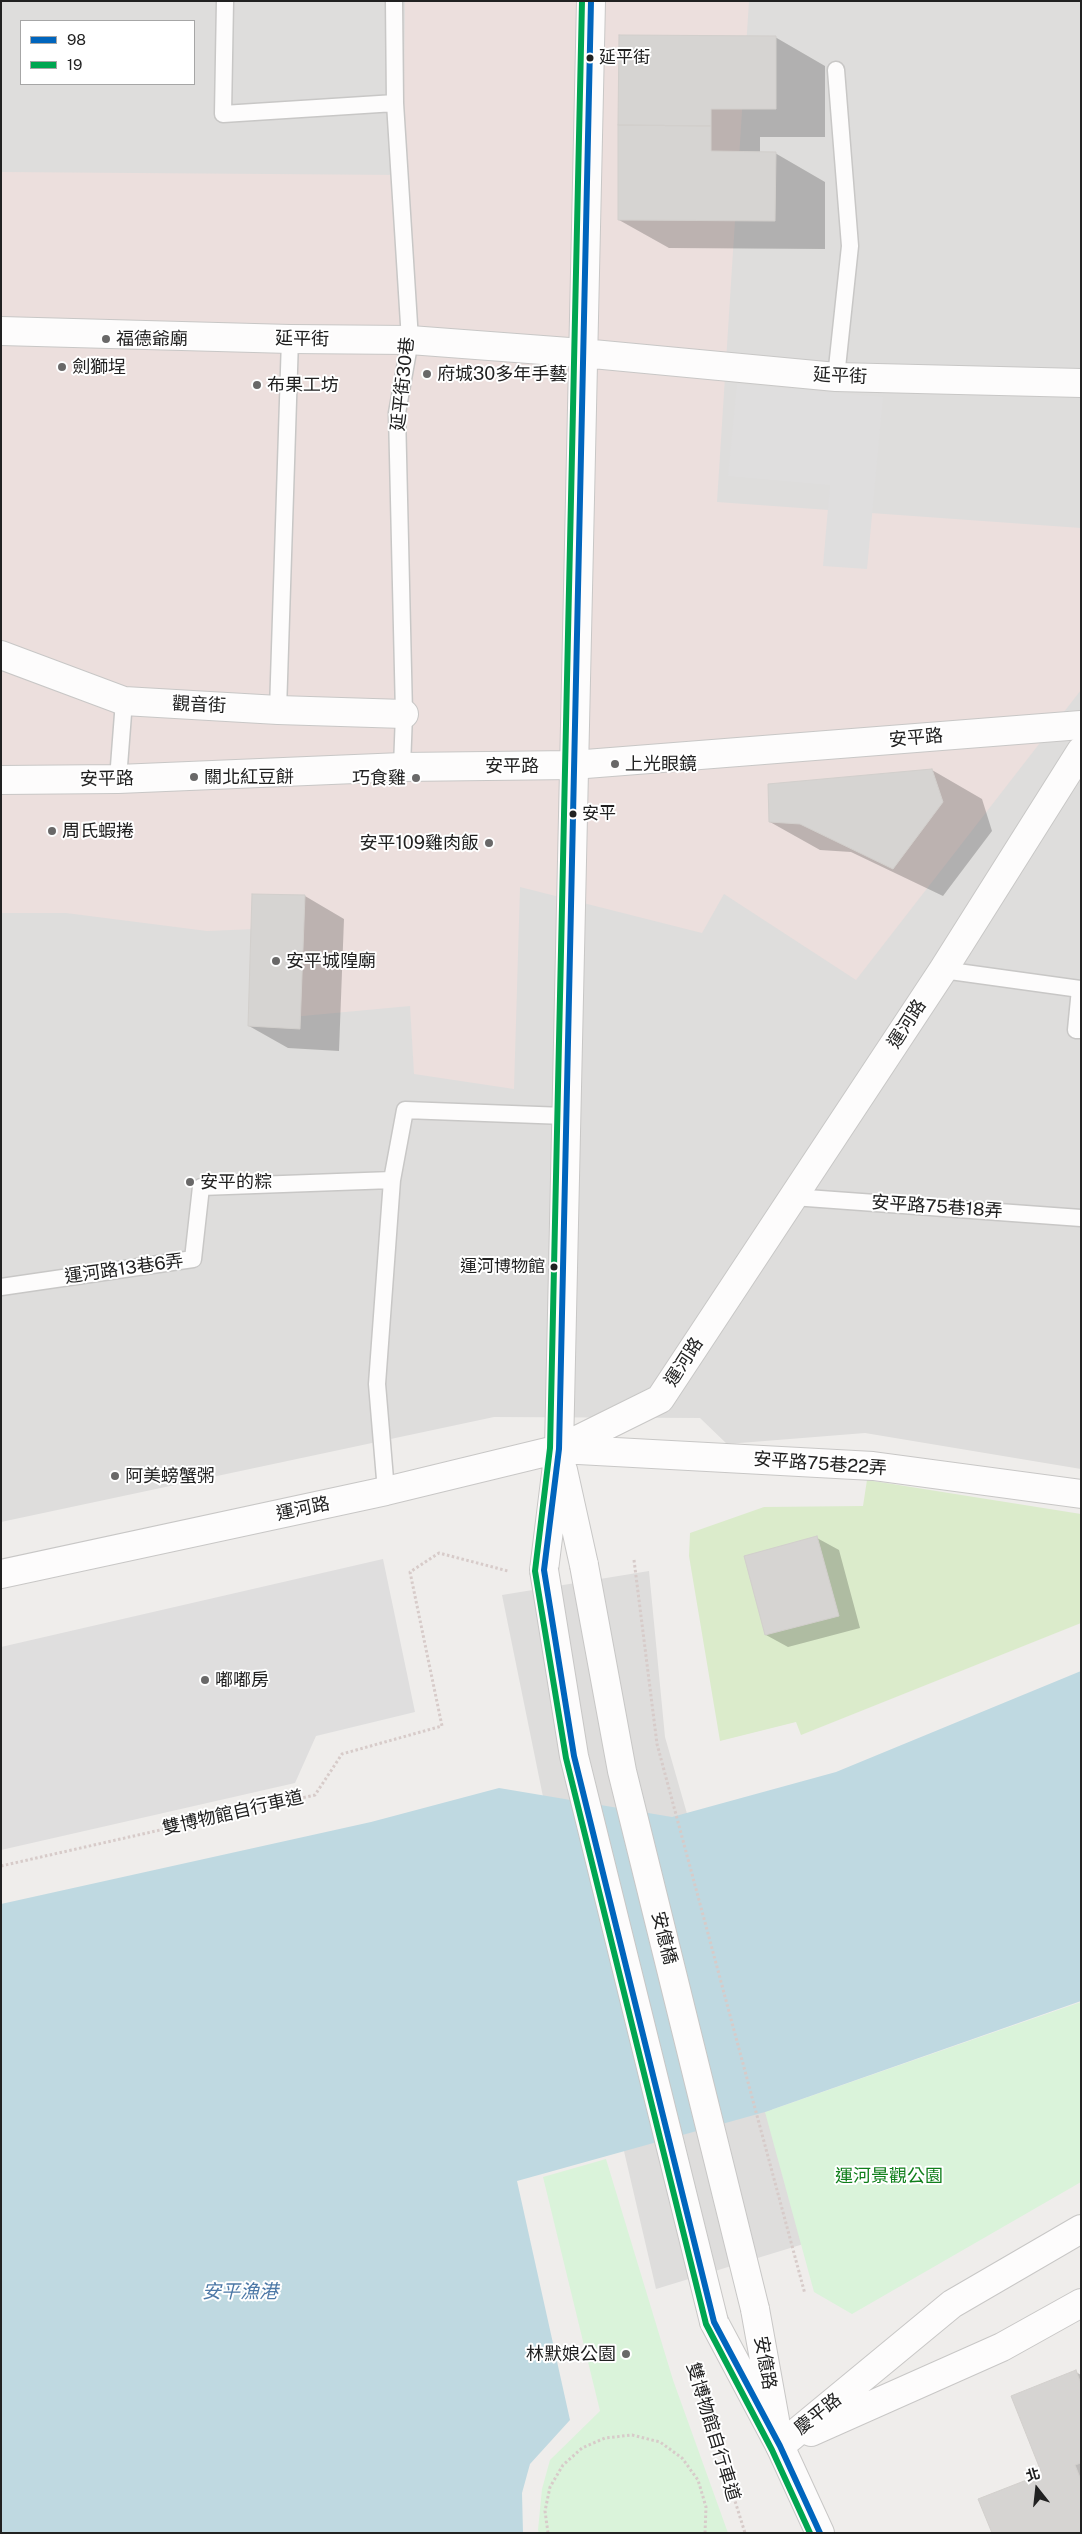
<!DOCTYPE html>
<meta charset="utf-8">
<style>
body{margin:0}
#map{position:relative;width:1082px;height:2534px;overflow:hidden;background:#efedeb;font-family:"Public Sans","Noto Sans TC",sans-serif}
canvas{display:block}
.frame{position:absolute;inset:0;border:2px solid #212121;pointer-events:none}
.legend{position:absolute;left:20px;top:20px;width:175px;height:65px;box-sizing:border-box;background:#fff;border:1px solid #a6a6a6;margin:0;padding:6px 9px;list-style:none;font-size:15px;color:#212121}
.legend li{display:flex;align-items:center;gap:10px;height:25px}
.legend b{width:25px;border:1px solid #a6a6a6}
.north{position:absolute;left:1012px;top:2464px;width:50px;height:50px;-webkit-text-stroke:4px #fff;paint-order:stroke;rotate:344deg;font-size:14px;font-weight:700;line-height:20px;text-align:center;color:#212121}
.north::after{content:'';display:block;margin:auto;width:18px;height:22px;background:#212121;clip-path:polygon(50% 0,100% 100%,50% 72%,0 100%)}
</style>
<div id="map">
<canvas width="1082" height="2534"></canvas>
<div class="frame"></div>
<ul class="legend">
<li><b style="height:6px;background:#0065bd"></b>98</li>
<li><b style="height:6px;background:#00a651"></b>19</li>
</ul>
<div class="north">北</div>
</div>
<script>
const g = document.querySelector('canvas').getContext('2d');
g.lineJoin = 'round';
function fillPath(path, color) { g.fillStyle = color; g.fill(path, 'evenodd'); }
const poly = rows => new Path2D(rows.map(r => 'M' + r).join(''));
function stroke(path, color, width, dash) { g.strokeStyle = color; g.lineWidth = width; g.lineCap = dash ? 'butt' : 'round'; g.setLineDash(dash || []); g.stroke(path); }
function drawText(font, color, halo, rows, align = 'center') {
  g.font = font + ' "Public Sans","Noto Sans TC",sans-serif'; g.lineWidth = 4; g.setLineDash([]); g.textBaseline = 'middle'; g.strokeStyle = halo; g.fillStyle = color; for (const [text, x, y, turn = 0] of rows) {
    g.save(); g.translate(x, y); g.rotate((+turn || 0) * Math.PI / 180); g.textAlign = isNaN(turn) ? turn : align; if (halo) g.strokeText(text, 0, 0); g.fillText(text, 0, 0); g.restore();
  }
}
fillPath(poly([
 [1,1,1081,1,1081,1469,865,1433,727,1444,700,1418,494,1417,1,1522],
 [21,21,194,21,194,84,21,84],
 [649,1571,665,1737,810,2242,656,2289,552,1841,502,1595]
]), '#dedddc');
fillPath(poly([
 [405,1,749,1,717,502,1081,528,1081,690,856,980,724,894,702,933,520,887,514,1089,414,1074,410,1006,259,1020,255,929,207,931,66,913,1,913,1,172,403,175]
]), '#ecdfdd');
fillPath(poly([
 [867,1480,1081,1514,1081,1623,801,1735,796,1722,720,1741,689,1556,690,1533,764,1507,863,1506]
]), '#dbebcb');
fillPath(poly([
 [1081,2002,1081,2182,852,2314,814,2292,765,2112],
 [606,2159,673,2380,728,2533,539,2533,538,2530,542,2489,550,2460,600,2411,543,2177]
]), '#daf3da');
fillPath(poly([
 [737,384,883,397,867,569,823,566,830,485,728,476],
 [383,1559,415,1712,316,1736,295,1783,1,1850,1,1647]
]), '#dfdede');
fillPath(poly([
 [1081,1671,1081,2001,765,2112,517,2181,570,2420,530,2464,522,2493,523,2533,1,2533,1,1904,371,1822,499,1788,672,1817,836,1772]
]), '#bfd9e1');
fillPath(poly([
 [620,37,775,37,825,66,825,137,760,137,760,153,775,153,825,182,825,249,669,248,619,220],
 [932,770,982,799,992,831,943,896,851,852,820,850,770,822],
 [253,896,305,896,344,919,339,1051,288,1048,249,1026],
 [817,1538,839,1550,860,1628,788,1647,766,1635],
 [1076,2372,1081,2375,1081,2533,1044,2475]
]), '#0003');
const building = poly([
 [619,35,776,36,776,109,711,109,711,126,618,125,619,35],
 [618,125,711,126,711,151,776,152,775,221,618,220,618,125],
 [932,769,943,802,893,869,800,824,769,822,768,784,932,769],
 [252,894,305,895,300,1029,248,1026,252,894],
 [817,1536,839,1616,765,1635,744,1556,817,1536],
 [1076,2370,1081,2384,1081,2463,1075,2465,1081,2480,1081,2533,992,2533,978,2499,1042,2474,1011,2396,1076,2370]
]);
fillPath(building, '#d6d4d2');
stroke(building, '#d2cfcc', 1);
const service = poly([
 [225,1,223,114,395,103],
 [394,1,395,103,410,340,397,413,404,714,402,767],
 [836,377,850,246,836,70],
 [278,710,290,339],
 [118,779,124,701],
 [943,970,1080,989,1076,1030,1081,1030],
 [793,1197,1081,1218],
 [1,1287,193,1259,201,1187,392,1180],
 [386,1491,377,1384,392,1180,405,1110,565,1116]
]);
const minor = poly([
 [1,331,290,339,410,340,582,353,836,377,1081,383],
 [1,655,124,701,278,710,404,714],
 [560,1449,873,1466,1081,1494],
 [563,1470,584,1565],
 [544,1570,559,1449,591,1],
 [1,1574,386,1491,559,1449,660,1399,943,970,1081,751],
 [755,2309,775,2420],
 [714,2322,780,2446]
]);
const tertiary = poly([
 [1,780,118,779,402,767,573,765,1081,725],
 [811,2432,1002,2347,1081,2303],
 [780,2446,952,2304,1081,2229],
 [780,2446,820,2533]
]);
stroke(service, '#c8c7c6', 19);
stroke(minor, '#c8c7c6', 30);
stroke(tertiary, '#c8c7c6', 30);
stroke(poly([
 [1,1866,315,1795,342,1754,442,1726,410,1572,439,1553,508,1571],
 [692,2363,745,2533],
 [548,2533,545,2511,550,2487,563,2465,582,2448,605,2438,632,2435,660,2442,682,2458,698,2480,706,2507,705,2533]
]), '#d7cbc9', 3, [2.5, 2.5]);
stroke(service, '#fdfcfc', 16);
stroke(minor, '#fdfcfc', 28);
stroke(tertiary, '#fdfcfc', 28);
const minorBridge = poly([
 [584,1565,622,1771,755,2309],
 [544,1570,574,1756,714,2322]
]);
stroke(minorBridge, '#c8c7c6', 30, []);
stroke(poly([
 [634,1560,657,1744,805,2294]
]), '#d7cbc9', 3, [2.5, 2.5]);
stroke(minorBridge, '#fdfcfc', 28);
stroke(poly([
 [591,1,559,1449,544,1570,574,1756,714,2322,780,2446,820,2533]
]), '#0065bd', 6);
stroke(poly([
 [582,1,550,1448,535,1571,566,1758,706,2324,772,2450,810,2533]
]), '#00a651', 6);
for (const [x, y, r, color] of [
 [590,58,4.5,"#212121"],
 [106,339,5,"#696868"],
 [62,367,5,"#696868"],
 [427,374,5,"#696868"],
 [257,385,5,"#696868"],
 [615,764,5,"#696868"],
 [194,777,5,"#696868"],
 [416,778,5,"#696868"],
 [573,814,4.5,"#212121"],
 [52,831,5,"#696868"],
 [489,843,5,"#696868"],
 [276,961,5,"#696868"],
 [190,1182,5,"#696868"],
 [554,1267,4.5,"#212121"],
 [115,1476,5,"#696868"],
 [205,1680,5,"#696868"],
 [626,2354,5,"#696868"]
]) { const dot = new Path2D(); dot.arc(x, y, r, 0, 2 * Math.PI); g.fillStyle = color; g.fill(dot); stroke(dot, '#fff', 2); }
drawText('17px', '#212121', '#fff', [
 ["延平街",599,58],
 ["安平",582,814],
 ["運河博物館",545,1267,"right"]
], 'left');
drawText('18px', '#212121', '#fff', [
 ["福德爺廟",116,339],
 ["劍獅埕",72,367],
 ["府城30多年手藝",437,374],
 ["布果工坊",267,385],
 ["上光眼鏡",625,764],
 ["關北紅豆餅",204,777],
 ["巧食雞",406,778,"right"],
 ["周氏蝦捲",62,831],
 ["安平109雞肉飯",479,843,"right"],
 ["安平城隍廟",286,961],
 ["安平的粽",200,1182],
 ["阿美螃蟹粥",125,1476],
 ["嘟嘟房",215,1680],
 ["林默娘公園",616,2354,"right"]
], 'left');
drawText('18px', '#212121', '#fff', [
 ["延平街",302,339,1],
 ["延平街",840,376,3],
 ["延平街30巷",403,384,-84],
 ["觀音街",199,705,3],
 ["安平路",916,738,-5],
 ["安平路",512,766],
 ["安平路",107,779,-1],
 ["運河路",907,1024,-57],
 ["安平路75巷18弄",937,1207,4],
 ["運河路13巷6弄",124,1269,-8],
 ["運河路",684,1362,-57],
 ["安平路75巷22弄",820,1464,4],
 ["運河路",303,1509,-12],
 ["雙博物館自行車道",233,1813,-13],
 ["安億橋",664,1938,76],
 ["安億路",765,2363,80],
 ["慶平路",818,2414,-39],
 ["雙博物館自行車道",713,2432,73]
]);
drawText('18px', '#107f1b', '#fff', [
 ["運河景觀公園",889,2176]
]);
drawText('italic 19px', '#4d79a7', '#fff', [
 ["安平漁港",240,2292]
]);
</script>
